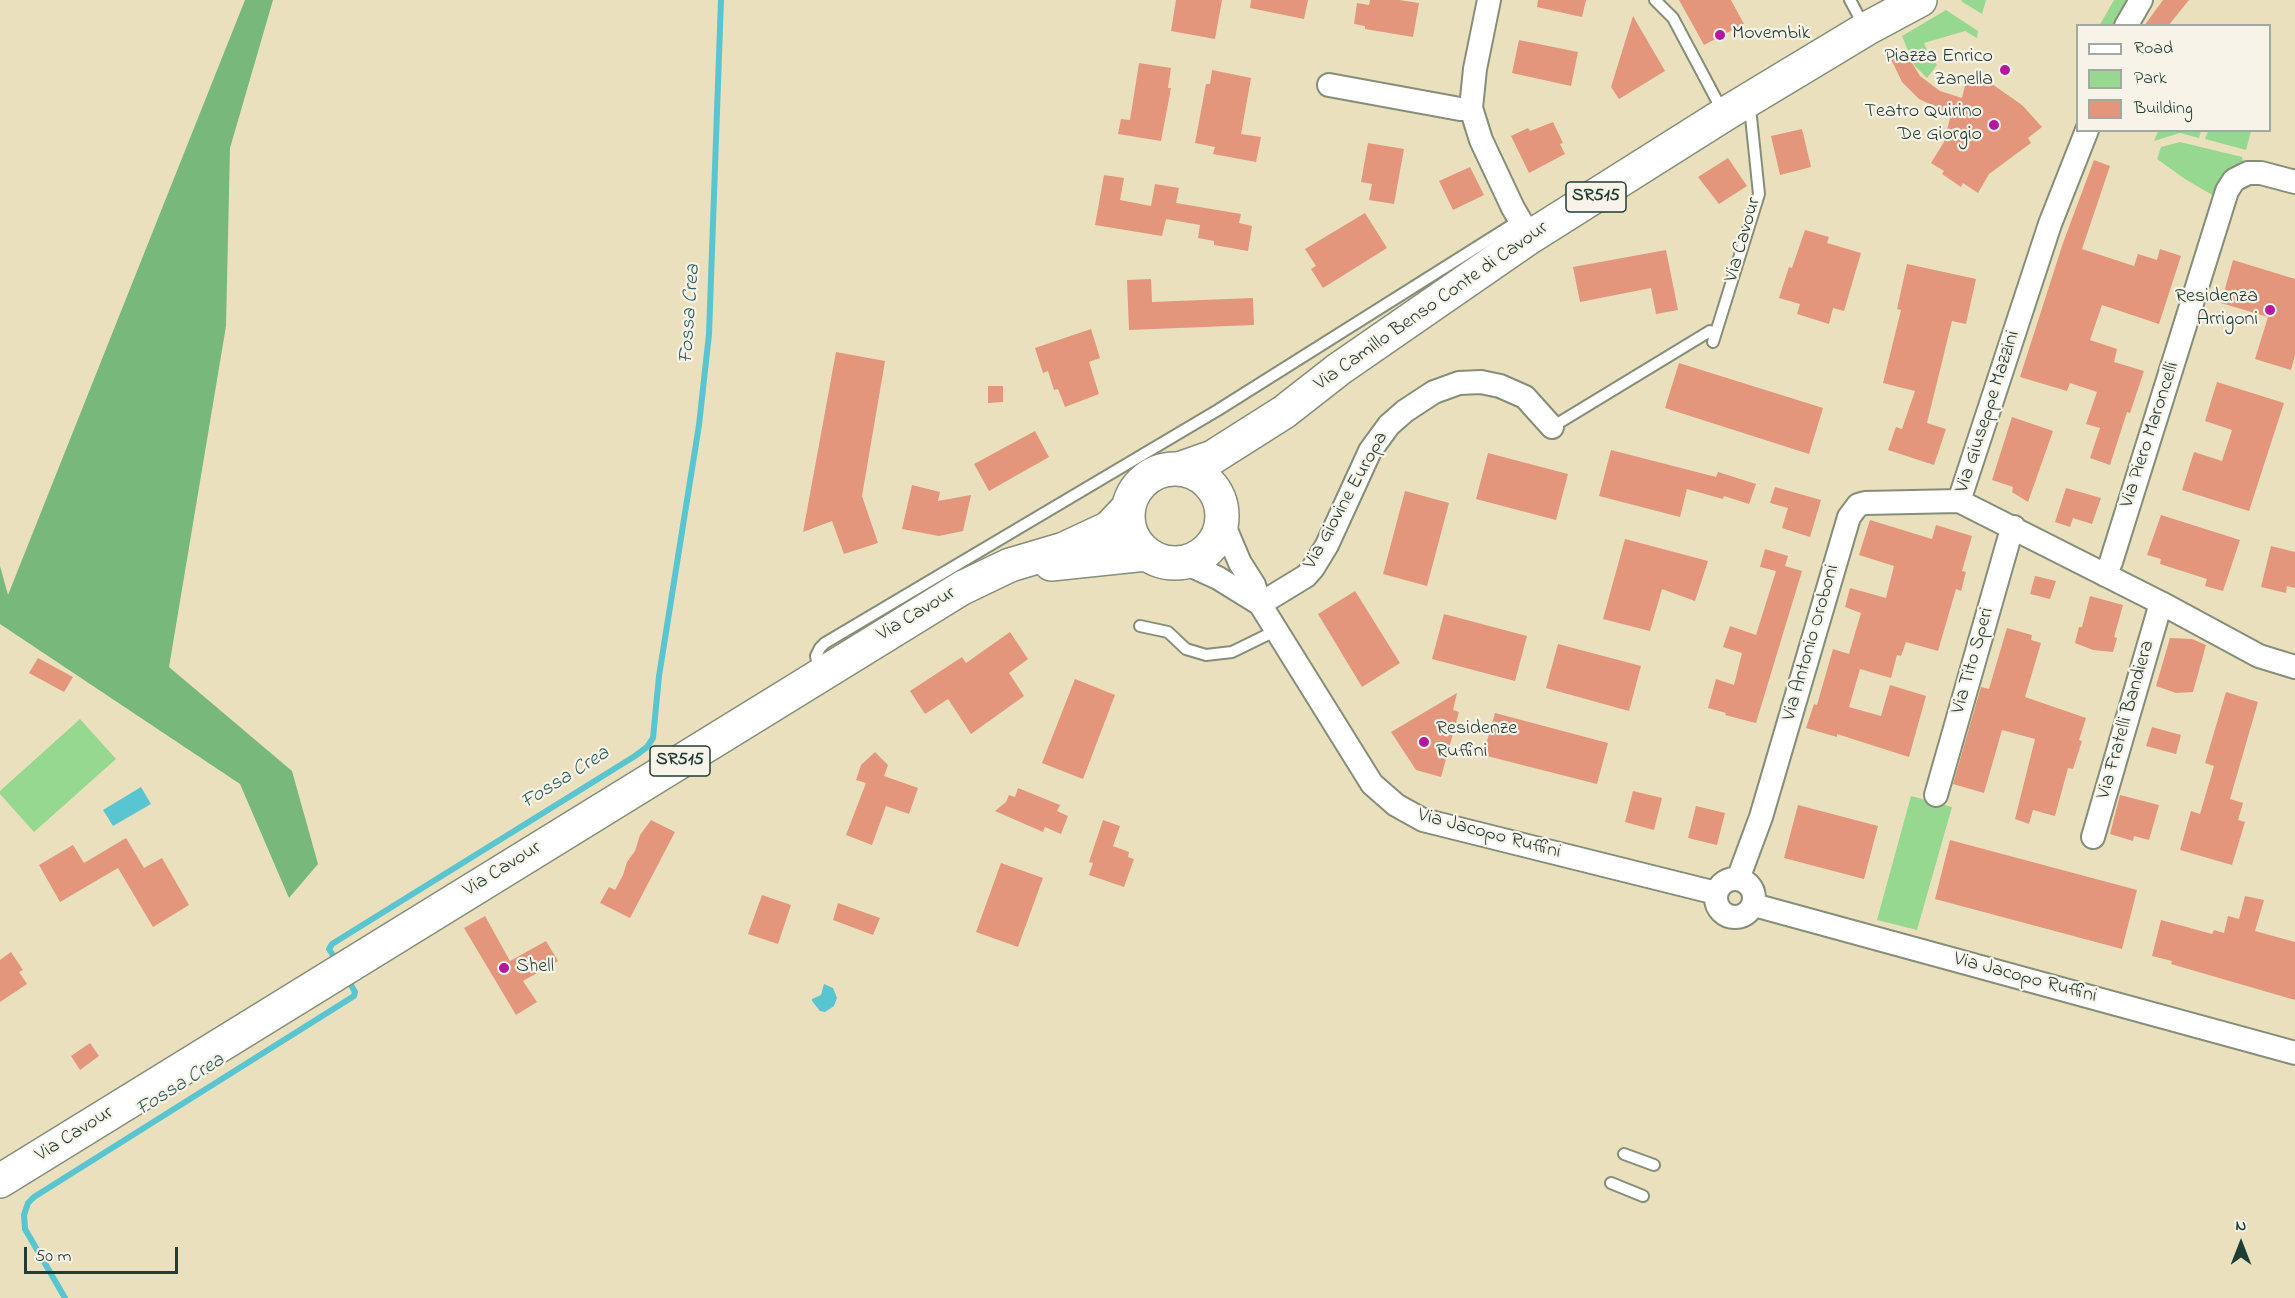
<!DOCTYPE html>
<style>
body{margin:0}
#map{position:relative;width:2295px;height:1298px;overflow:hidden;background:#eae0bd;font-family:"Indie Flower",sans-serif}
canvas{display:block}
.legend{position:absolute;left:2076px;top:24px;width:195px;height:108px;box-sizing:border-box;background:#f7f3e8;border:2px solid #a1aaa0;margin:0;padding:8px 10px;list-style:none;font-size:18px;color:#1f3d34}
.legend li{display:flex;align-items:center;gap:12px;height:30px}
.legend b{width:30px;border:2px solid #a1aaa0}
.north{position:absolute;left:2211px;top:1214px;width:60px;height:60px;-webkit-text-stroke:4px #f7f3e8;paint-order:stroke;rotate:0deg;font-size:16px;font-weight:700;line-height:24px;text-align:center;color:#1f3d34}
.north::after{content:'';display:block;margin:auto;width:21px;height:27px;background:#1f3d34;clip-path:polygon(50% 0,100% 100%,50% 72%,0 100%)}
.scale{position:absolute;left:24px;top:1247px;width:154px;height:27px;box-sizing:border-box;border:3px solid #1f3d34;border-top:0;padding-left:8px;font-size:18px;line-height:21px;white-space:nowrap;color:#1f3d34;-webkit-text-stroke:4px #f7f3e8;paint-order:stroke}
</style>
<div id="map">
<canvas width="2295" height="1298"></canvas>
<ul class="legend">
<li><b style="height:8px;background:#fff"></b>Road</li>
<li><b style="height:16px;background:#96d88f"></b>Park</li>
<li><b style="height:16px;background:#e3967c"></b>Building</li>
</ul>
<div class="north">N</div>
<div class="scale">50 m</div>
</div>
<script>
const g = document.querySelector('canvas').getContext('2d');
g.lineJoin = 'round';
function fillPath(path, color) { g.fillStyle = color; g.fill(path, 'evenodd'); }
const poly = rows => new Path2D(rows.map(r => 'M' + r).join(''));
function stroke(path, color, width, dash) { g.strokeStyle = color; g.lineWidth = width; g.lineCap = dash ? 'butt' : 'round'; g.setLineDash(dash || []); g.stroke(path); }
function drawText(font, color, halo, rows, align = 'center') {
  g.font = font + ' "Indie Flower",sans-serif'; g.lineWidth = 4.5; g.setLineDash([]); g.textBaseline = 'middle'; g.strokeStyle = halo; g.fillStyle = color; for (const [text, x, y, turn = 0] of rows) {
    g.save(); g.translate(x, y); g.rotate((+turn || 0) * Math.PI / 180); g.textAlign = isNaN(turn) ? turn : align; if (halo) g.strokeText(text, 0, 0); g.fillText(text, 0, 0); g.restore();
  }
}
fillPath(poly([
 [1962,0,1986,0,1982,14,1961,1],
 [2114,0,2132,0,2117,25,2099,26],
 [1946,10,1978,31,1977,38,1965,31,1924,43,1929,55,1937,65,1927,78,1914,65,1902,36],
 [2158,131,2158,130,2201,131,2199,138,2180,133,2154,141],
 [2208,131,2208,130,2251,131,2246,150,2205,139],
 [2180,142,2242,157,2243,163,2234,166,2225,174,2214,196,2185,179,2157,159,2161,147],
 [80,719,116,759,34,832,0,794,0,791],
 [1911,796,1952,807,1917,930,1877,920]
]), '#96d88f');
fillPath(poly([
 [245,0,273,0,230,148,226,326,169,667,292,771,318,864,289,898,240,784,0,624,0,566,8,595]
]), '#78b87a');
fillPath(poly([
 [141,787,151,804,113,826,103,810],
 [824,984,833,988,837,998,834,1006,825,1012,820,1011,812,1001,812,999,821,995]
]), '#59c5d1');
stroke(poly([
 [337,962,329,949,332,944,635,756,647,747,653,738,659,676,699,425,709,334,721,0],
 [65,1298,25,1229,24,1215,28,1203,34,1197,354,996,355,992,347,978]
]), '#59c5d1', 6);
fillPath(poly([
 [1176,0,1222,0,1215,39,1171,31],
 [1251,0,1308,0,1304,19,1250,8],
 [1370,0,1399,0,1419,3,1413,37,1365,29,1365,26,1354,24,1357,3,1369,5],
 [1538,0,1586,0,1582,17,1537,7],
 [1679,0,1731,0,1744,24,1704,45],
 [2163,0,2189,0,2168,26,2144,26],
 [1633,16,1665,71,1619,99,1611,87],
 [1519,40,1578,52,1571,86,1512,73],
 [1896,51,1906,53,1920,76,1940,91,1962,98,1967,77,1992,84,2022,105,2042,127,2028,138,2031,143,1989,174,1978,193,1963,183,1961,187,1942,174,1944,171,1931,163,1944,142,1951,114,1919,99,1902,82,1891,59],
 [1139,63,1171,68,1168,88,1171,88,1161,141,1118,134,1121,119,1130,120],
 [1212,70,1251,78,1241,134,1261,137,1256,162,1213,154,1215,147,1195,143,1206,84,1210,84],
 [1553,122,1563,143,1560,144,1565,154,1529,173,1511,136,1528,128,1530,131],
 [1802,129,1811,167,1780,175,1771,136],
 [1368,143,1404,149,1394,204,1369,200,1372,184,1361,182],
 [1728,158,1747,186,1719,204,1698,177],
 [2094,160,2110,166,2082,249,2134,266,2138,254,2157,260,2160,249,2181,256,2159,324,2102,305,2090,340,2117,349,2114,362,2144,371,2130,413,2127,412,2110,465,2090,458,2100,428,2086,424,2097,392,2070,383,2067,391,2020,377,2063,243],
 [1470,167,1484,195,1453,210,1439,181],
 [1104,175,1124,178,1120,200,1151,206,1155,184,1179,188,1176,203,1241,214,1239,223,1252,226,1248,251,1214,245,1214,241,1198,238,1200,225,1166,219,1162,236,1095,225],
 [1365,213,1387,248,1323,288,1311,269,1316,266,1305,249],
 [1805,230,1829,237,1827,243,1861,253,1844,311,1833,308,1829,324,1797,314,1800,304,1779,298,1789,267,1792,268],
 [1666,250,1678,310,1656,314,1651,288,1580,302,1573,267],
 [2233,260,2295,279,2295,355,2291,370,2255,359,2268,317,2221,303],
 [1907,264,1976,279,1966,324,1952,321,1927,423,1946,429,1934,465,1888,450,1896,427,1902,429,1915,391,1883,383,1901,310,1897,309],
 [1151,279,1152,302,1253,298,1254,325,1129,330,1127,280],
 [1091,329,1100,358,1089,362,1099,394,1065,407,1058,389,1054,390,1048,371,1043,373,1035,348],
 [836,352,885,361,862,496,878,543,844,554,832,521,803,532],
 [1679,363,1823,408,1809,454,1665,408],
 [2217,382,2284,403,2249,511,2182,490,2194,452,2222,461,2232,430,2205,421],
 [988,386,1003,386,1003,402,988,403],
 [2012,417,2053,431,2028,502,2012,492,2013,487,1992,480],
 [1035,431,1049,457,989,491,974,464],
 [1611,450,1716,477,1718,472,1756,484,1749,504,1724,496,1723,499,1687,489,1680,517,1599,496],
 [1488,453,1568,474,1556,520,1476,499],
 [912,485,940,492,938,501,971,495,963,531,939,536,902,529],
 [1775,487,1821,500,1810,537,1782,528,1788,508,1770,503],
 [2066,488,2101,498,2092,524,2073,518,2070,527,2055,522],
 [1405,491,1449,503,1427,586,1383,574],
 [2161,515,2240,540,2223,591,2205,586,2207,579,2160,564,2161,559,2147,555],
 [1870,520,1932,539,1936,525,1972,536,1962,571,1966,572,1961,591,1956,589,1938,651,1906,642,1901,656,1897,655,1891,678,1860,669,1849,707,1881,716,1890,685,1926,696,1909,757,1837,734,1837,737,1806,728,1814,704,1817,705,1833,649,1849,654,1861,613,1845,607,1850,588,1886,598,1894,566,1859,555],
 [1625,539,1708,561,1695,601,1662,589,1650,631,1603,619],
 [2271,546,2295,552,2295,588,2287,586,2286,593,2261,587],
 [1765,549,1788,556,1785,566,1802,571,1756,723,1725,715,1726,713,1708,708,1716,679,1734,685,1742,653,1723,647,1730,626,1756,635,1776,571,1760,567],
 [2035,576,2056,581,2050,599,2030,594],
 [1355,591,1400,663,1362,687,1318,614],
 [2090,596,2123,605,2114,637,2117,638,2113,652,2093,650,2075,643,2079,627,2082,627],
 [1444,614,1527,636,1515,681,1432,659],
 [2007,628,2032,635,2031,640,2041,643,2025,697,2086,718,2079,740,2082,741,2073,769,2068,768,2055,816,2033,810,2029,824,2015,819,2035,739,2002,730,1984,793,1953,784,1981,687,1989,689],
 [1010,632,1028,659,1009,673,1024,696,971,734,948,699,925,714,910,691,962,657,966,663],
 [2170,638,2192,639,2206,645,2193,692,2176,693,2156,686],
 [1558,644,1641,666,1629,711,1546,688],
 [38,658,73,677,64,692,29,673],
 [1075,679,1115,695,1083,779,1042,763],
 [2226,692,2258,702,2230,799,2243,803,2238,820,2245,822,2232,865,2180,850,2191,811,2200,814,2214,766,2205,763],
 [1457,693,1453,710,1459,712,1441,777,1416,770,1391,732],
 [1495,713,1608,743,1597,784,1483,755],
 [2152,727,2181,735,2176,754,2146,746],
 [875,752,888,765,884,776,918,788,909,814,886,806,872,845,846,835,866,783,856,780,861,765],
 [1018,788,1060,805,1057,811,1068,816,1061,834,1045,827,1043,832,995,811,1006,802,1009,795,1015,797],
 [1633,791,1662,798,1654,830,1625,822],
 [2120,795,2159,805,2149,840,2134,836,2133,841,2110,834],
 [1798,805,1878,826,1864,879,1784,858],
 [1696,806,1725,813,1717,845,1688,838],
 [651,820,675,832,630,918,600,903,609,887,615,890,623,875,627,862,635,851,640,835],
 [1103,820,1120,826,1113,846,1129,852,1128,857,1134,859,1124,887,1089,875,1093,863,1089,862],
 [126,838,144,868,162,858,189,905,153,927,118,868,60,902,39,865,73,845,84,863],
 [1950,840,2137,890,2122,949,1935,899],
 [1001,863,1043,878,1018,947,976,932],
 [762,895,791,905,778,944,748,934],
 [2245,896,2264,900,2255,931,2295,942,2295,1000,2171,964,2172,961,2152,956,2161,920,2212,934,2214,930,2224,933,2228,916,2239,919],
 [838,903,880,918,873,935,833,920],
 [485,916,510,961,546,941,558,961,523,981,537,1002,516,1015,464,928],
 [11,952,23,970,19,972,27,984,0,1002,0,960],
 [90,1043,99,1056,80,1070,71,1056]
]), '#e3967c');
const lane = poly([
 [1655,0,1673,18,1723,112],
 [1850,0,1864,26],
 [1713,342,1759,194,1751,117,1744,107],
 [1552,427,1710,331],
 [1140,626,1168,632,1186,649,1206,655,1232,652,1277,630],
 [819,671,816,656,820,648,825,643,1218,410,1520,220],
 [1624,1154,1654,1165],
 [1611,1183,1643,1196]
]);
const street = poly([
 [1489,0,1475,69,1471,108,1481,140,1513,208,1530,237],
 [2126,26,2141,0],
 [1329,85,1460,109,1471,108],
 [2087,130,2050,224,1959,501,2161,603,2259,656,2295,667],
 [1223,523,1240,563,1254,585,1260,604,1372,784,1396,805,1423,820,1716,893],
 [1185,563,1218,578,1260,604],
 [2105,575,2111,562,2227,191,2234,180,2248,173,2261,173,2295,182],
 [1260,604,1306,576,1313,568,1327,545,1370,451,1389,425,1405,411,1434,392,1459,383,1481,382,1500,386,1525,397,1552,427],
 [1936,795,2009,539,2014,527],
 [2093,837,2161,603],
 '1716 898a19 19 0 1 1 38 0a19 19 0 1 1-38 0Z',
 [1738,879,1761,817,1849,517,1858,505,1865,503,1959,501],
 [1754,905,2295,1053]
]);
const primary = poly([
 '1128 516a47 47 0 1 1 94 0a47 47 0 1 1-94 0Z',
 [1179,469,1213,457,1284,412,1339,369,1530,237,1725,114,1866,29,1920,0],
 [1051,564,1146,554],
 [0,1181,962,588,1010,565,1064,549,1109,528,1128,508]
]);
stroke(lane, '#848e78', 14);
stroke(street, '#848e78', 26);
stroke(primary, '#848e78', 36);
stroke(lane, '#fff', 10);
stroke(street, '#fff', 22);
stroke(primary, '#fff', 33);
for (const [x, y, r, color] of [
 [1720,35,6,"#b5179e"],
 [2005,70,6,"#b5179e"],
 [1994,125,6,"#b5179e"],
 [2270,310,6,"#b5179e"],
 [1424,742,6,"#b5179e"],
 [504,968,6,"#b5179e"]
]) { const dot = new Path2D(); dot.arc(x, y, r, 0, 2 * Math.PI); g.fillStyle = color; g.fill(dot); stroke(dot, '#f7f3e8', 2); }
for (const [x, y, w] of [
 [1596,197,60],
 [680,761,60]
]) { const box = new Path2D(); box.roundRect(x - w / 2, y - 15, w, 30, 4.5); g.fillStyle = '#f7f3e8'; g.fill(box); stroke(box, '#1f3d34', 1.5); }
drawText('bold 18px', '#1f3d34', null, [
 ["SR515",1596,197],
 ["SR515",680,761]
]);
drawText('20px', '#1f3d34', '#f7f3e8', [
 ["Movembik",1732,35],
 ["Piazza Enrico",1993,58,"right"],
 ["Zanella",1993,81,"right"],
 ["Teatro Quirino",1982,113,"right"],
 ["De Giorgio",1982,136,"right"],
 ["Residenza",2258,298,"right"],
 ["Arrigoni",2258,321,"right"],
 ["Residenze",1436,730],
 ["Ruffini",1436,753],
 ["Shell",516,968]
], 'left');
drawText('20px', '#1f3d34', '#f7f3e8', [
 ["Via Cavour",1744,240,-74],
 ["Via Camillo Benso Conte di Cavour",1432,307,-35],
 ["Via Giuseppe Mazzini",1989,412,-72],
 ["Via Piero Maroncelli",2151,435,-72],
 ["Via Giovine Europa",1347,501,-61],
 ["Via Cavour",917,615,-31],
 ["Via Antonio Oroboni",1812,643,-74],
 ["Via Tito Speri",1974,661,-74],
 ["Via Fratelli Bandiera",2127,720,-74],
 ["Via Jacopo Ruffini",1489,835,15],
 ["Via Cavour",503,870,-32],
 ["Via Jacopo Ruffini",2025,979,15],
 ["Via Cavour",75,1135,-32]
]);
drawText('italic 21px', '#2e5f5b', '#f7f3e8', [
 ["Fossa Crea",691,314,-86],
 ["Fossa Crea",566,779,-32],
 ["Fossa Crea",181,1086,-32]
]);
</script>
